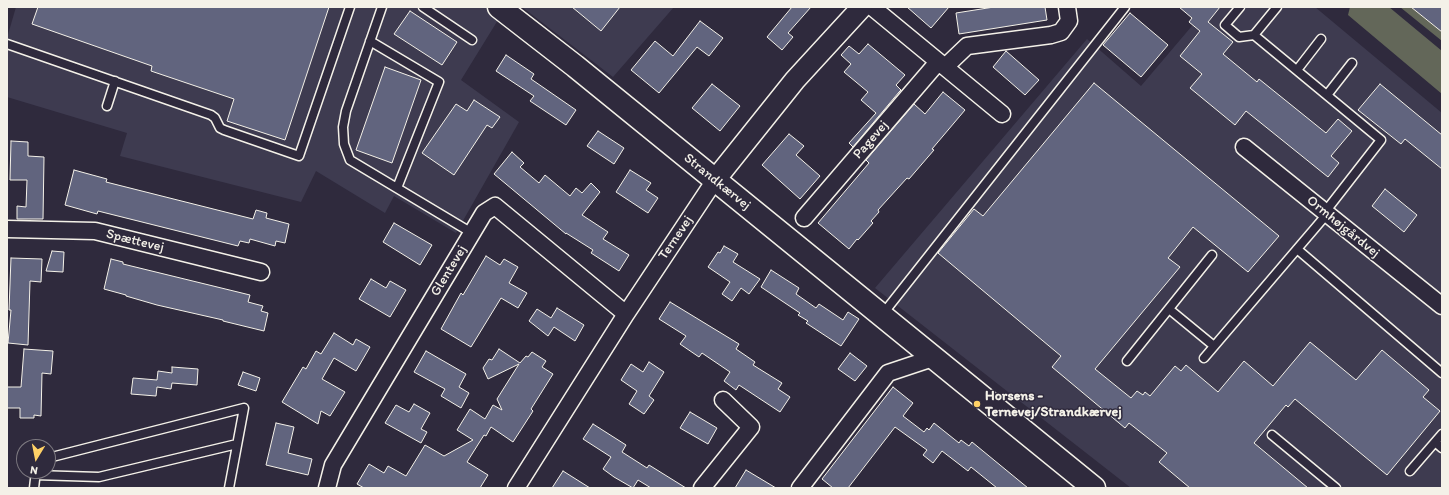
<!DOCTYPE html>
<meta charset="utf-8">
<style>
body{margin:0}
#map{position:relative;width:1449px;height:495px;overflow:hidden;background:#2f2a3d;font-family:Itim,sans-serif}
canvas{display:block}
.frame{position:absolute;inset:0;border:8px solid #f4f1e8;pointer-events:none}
.north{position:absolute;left:16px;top:439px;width:40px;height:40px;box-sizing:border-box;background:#2f2a3d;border:1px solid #7e7a81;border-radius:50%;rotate:190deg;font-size:11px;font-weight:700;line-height:16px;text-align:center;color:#f4f1e8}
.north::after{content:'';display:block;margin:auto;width:14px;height:18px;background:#ffd166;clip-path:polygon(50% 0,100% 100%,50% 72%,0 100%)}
</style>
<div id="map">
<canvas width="1449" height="495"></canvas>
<div class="frame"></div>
<div class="north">N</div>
</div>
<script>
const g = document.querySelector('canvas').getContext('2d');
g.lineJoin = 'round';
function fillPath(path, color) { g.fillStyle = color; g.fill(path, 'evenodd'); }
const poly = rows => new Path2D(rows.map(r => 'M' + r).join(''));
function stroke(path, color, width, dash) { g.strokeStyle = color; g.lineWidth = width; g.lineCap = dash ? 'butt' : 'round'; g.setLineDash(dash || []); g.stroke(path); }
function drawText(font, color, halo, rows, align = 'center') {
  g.font = font + ' Itim,sans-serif'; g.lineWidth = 3; g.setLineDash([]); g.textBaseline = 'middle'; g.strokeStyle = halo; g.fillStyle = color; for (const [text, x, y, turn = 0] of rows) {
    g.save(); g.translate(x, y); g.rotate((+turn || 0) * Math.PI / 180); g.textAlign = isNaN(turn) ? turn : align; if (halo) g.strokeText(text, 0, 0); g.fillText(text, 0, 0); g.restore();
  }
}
fillPath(poly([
 [16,7,506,7,461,80,519,122,456,233,394,196,385,213,316,171,301,202,120,156,127,133,7,97,7,38],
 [522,7,674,7,613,77],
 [1208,7,1315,7,1442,113,1442,488,1131,488,875,288,1087,39,1141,86]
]), '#3e3b50');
fillPath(poly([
 [1350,7,1389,7,1442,51,1442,94,1348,15],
 [1400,7,1411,7,1442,32,1442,41]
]), '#636759');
const building = poly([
 [38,7,329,7,285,140,227,121,234,99,151,71,152,66,32,24,38,7],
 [572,7,620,7,601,31,572,7],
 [792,7,811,7,788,33,793,37,782,50,767,37,792,7],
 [907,7,949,7,931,28,907,7],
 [994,7,1045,7,1047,20,959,34,956,13,994,7],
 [1179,7,1220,7,1208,22,1233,42,1223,54,1257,82,1259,79,1326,133,1338,119,1352,131,1331,156,1339,163,1328,177,1246,111,1235,125,1190,88,1202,74,1180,56,1200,31,1189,22,1192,18,1179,7],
 [1411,7,1442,7,1442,32,1411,7],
 [410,11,457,42,442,65,394,34,410,11],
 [1130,13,1168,45,1141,77,1103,45,1130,13],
 [700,21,723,38,709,56,697,47,659,93,631,70,655,41,673,56,700,21],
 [868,44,905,75,896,85,901,90,899,92,853,147,849,143,876,113,861,100,868,92,844,72,851,64,841,55,849,46,859,54,868,44],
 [1006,51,1039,80,1025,95,993,67,1006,51],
 [506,55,534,74,531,79,576,110,566,125,530,101,534,96,496,71,506,55],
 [385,67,421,80,392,163,356,150,385,67],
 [1094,83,1279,236,1248,272,1193,227,1168,258,1180,267,1095,369,1131,398,1137,391,1143,395,1145,392,1150,396,1175,366,1181,371,1186,365,1218,392,1244,361,1273,386,1310,342,1356,380,1382,350,1429,390,1423,397,1440,411,1387,475,1295,399,1288,407,1286,405,1254,443,1308,488,1190,488,1159,462,1167,453,1129,423,1125,428,1052,367,1061,356,938,253,974,209,983,216,1094,83],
 [712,84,740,106,720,131,692,108,712,84],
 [1380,84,1442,135,1442,169,1405,139,1401,144,1358,110,1380,84],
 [943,92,965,110,932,149,934,150,909,179,907,178,878,210,879,212,871,221,873,223,858,240,857,239,849,249,818,223,869,163,866,160,914,104,925,114,943,92],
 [474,100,500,117,492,128,487,125,454,175,422,153,456,104,467,111,474,100],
 [598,131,624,148,614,164,587,146,598,131],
 [789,134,804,146,796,155,820,176,800,199,762,165,789,134],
 [11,141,28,142,28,156,44,157,43,219,17,219,17,206,26,207,27,180,10,180,11,141],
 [512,152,524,163,520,167,539,183,545,175,570,196,576,188,582,193,591,183,600,192,582,215,608,232,603,239,629,255,619,271,591,253,593,250,566,233,566,234,494,174,512,152],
 [74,170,107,179,106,182,253,219,256,210,267,213,266,218,289,224,285,243,276,241,275,246,250,239,249,243,240,241,238,246,98,211,97,214,65,205,74,170],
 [630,170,651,183,646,190,658,198,648,213,616,192,630,170],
 [1385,189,1417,215,1404,232,1372,206,1385,189],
 [394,223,432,245,420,265,383,242,394,223],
 [724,246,738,254,733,262,760,279,749,294,741,288,732,301,722,294,730,282,708,267,718,252,720,253,724,246],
 [52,251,64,252,63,272,46,271,52,251],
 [486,256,500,265,504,259,518,267,509,283,527,293,518,308,501,298,471,347,441,329,461,293,463,295,486,256],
 [11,258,42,259,41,282,30,281,28,345,8,343,11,310,9,310,11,258],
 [111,259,123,262,123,264,250,295,248,302,263,306,261,311,268,313,264,331,223,321,223,320,157,305,126,296,126,295,104,289,111,259],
 [771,270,799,288,796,294,816,308,819,304,843,320,848,312,859,319,841,346,806,323,808,321,798,315,800,313,761,287,771,270],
 [371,279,386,288,390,281,406,290,390,317,359,299,371,279],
 [670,302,739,344,736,349,755,362,753,365,782,383,778,389,790,397,780,412,739,385,736,390,724,381,730,372,702,353,699,357,680,344,686,336,659,319,670,302],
 [557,308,584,325,575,341,554,327,548,336,529,321,537,309,551,318,557,308],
 [334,333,353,345,356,339,370,347,356,371,334,358,322,379,345,392,330,416,321,411,318,424,282,402,303,367,306,369,316,351,321,354,334,333],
 [24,349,53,351,51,374,42,373,41,416,34,415,34,418,20,418,20,408,7,408,7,387,21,387,24,349],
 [499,349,520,363,526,356,528,357,532,352,546,361,542,367,553,374,531,409,533,411,513,442,491,427,486,436,484,435,467,462,488,475,480,488,364,488,357,484,369,464,384,473,388,466,406,476,425,445,444,456,473,440,457,430,470,409,485,419,493,405,502,410,497,399,519,364,488,379,483,368,489,359,492,360,499,349],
 [426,351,466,374,459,387,469,393,461,408,441,396,445,389,414,372,426,351],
 [850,353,867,366,855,381,838,369,850,353],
 [649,362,664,372,649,396,654,400,644,414,629,404,637,391,621,380,631,364,643,372,649,362],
 [172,367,198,369,197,385,172,383,171,389,157,387,156,396,131,394,133,378,157,380,158,371,172,373,172,367],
 [243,372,260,378,256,391,238,385,243,372],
 [893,387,913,403,903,416,924,432,927,428,929,430,934,423,959,443,961,440,969,446,972,442,1028,488,997,488,971,467,968,471,942,451,933,463,923,455,927,450,895,427,848,488,833,488,822,479,893,387],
 [414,404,430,413,421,429,427,432,421,443,385,423,396,405,409,412,414,404],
 [690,412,717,428,708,444,680,428,690,412],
 [276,423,294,427,288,453,312,459,308,475,266,465,276,423],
 [593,424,626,445,622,452,647,468,649,465,686,488,651,488,638,480,633,488,614,477,603,469,611,457,583,439,593,424],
 [746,470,776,488,735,488,746,470],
 [563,471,590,488,552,488,563,471]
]);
fillPath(building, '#61647e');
stroke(building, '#f4f1e8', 1);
const service = poly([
 [382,7,346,111,343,127,344,144,350,160,472,233],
 [423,7,472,40],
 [1240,7,1225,25,1239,37,1254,35],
 [1277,7,1254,35,1381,140,1325,212],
 [370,41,439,82,397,188],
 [7,44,211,115,215,118,220,128,224,130,299,156,350,7],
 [1297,70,1321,39],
 [1327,95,1352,63],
 [107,106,115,81],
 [1297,249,1442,373],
 [1169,309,1214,346],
 [882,315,1125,7],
 [1204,358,1327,214],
 [1127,361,1212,255],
 [1272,435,1336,488],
 [1435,442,1442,448],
 [48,458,244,408,229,488],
 [1410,471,1442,434],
 [35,475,99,477,237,444],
 [34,488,36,471]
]);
const minor = poly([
 [872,7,1002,114],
 [945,67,967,46,1051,35,1061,32,1069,21,1067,7],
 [1244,147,1442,306],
 [804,218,938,62],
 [7,229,95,231,261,272],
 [327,488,333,465,484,213,495,206,626,314],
 [516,488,626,314,715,180],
 [702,488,751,427,723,400],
 [800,488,888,373,933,358]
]);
const tertiary = poly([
 [715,180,795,80,862,7]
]);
const secondary = poly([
 [499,7,575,66,1094,488]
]);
stroke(service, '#f4f1e8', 11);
stroke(minor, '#f4f1e8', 19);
stroke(tertiary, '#f4f1e8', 23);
stroke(secondary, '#f4f1e8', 25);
stroke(service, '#2f2a3d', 8);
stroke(minor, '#2f2a3d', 16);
stroke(tertiary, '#2f2a3d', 20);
stroke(secondary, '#2f2a3d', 22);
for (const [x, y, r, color] of [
 [977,404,4,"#ffd166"]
]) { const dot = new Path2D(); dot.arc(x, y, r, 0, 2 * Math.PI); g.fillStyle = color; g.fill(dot); stroke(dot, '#2f2a3d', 1.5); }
drawText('14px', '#f4f1e8', '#2f2a3d', [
 ["Pagevej",871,140,-49],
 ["Strandkærvej",717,182,39],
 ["Ormhøjgårdvej",1343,227,39],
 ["Ternevej",676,238,-56],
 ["Spættevej",135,241,14],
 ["Glentevej",449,271,-59]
]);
drawText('bold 14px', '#f4f1e8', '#2f2a3d', [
 ["Horsens -",985,396],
 ["Ternevej/Strandkærvej",985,412]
], 'left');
</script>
